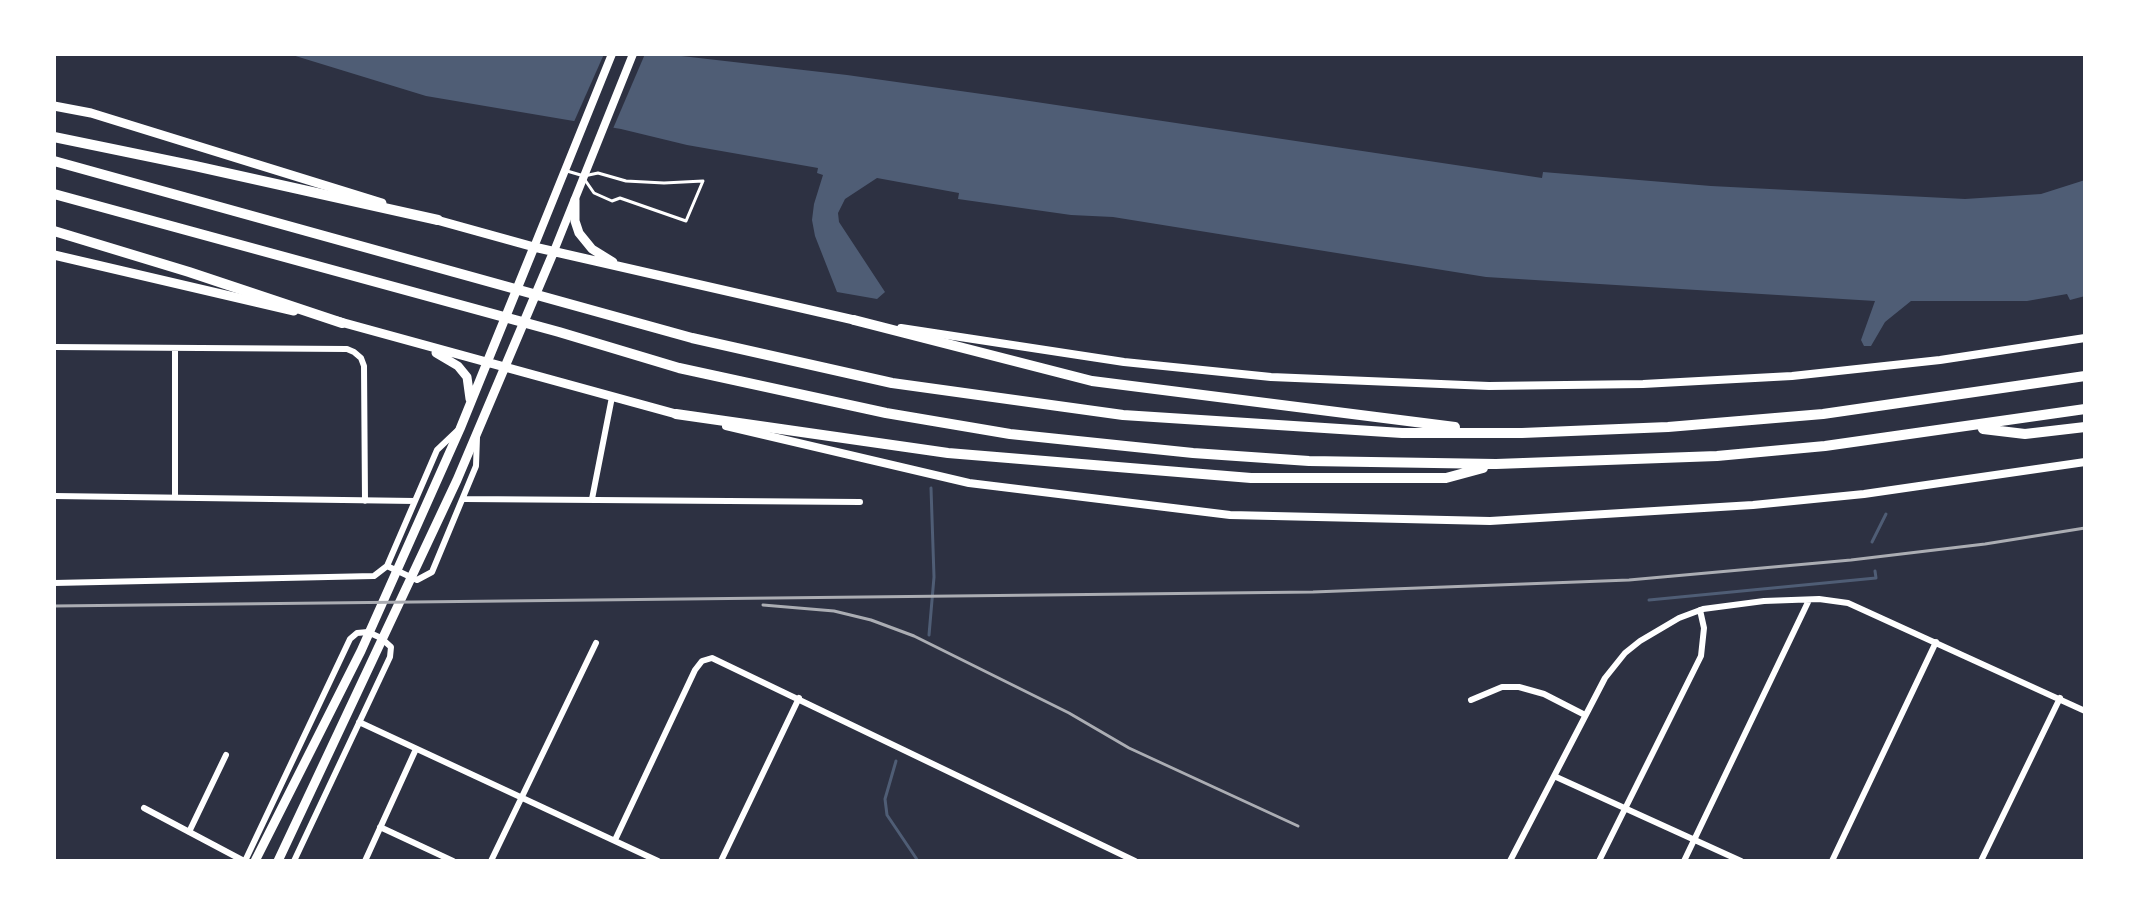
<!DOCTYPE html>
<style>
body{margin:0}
#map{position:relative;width:2139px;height:915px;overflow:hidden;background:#2d3142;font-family:"PT Serif",serif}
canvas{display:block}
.frame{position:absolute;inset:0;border:56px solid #fff;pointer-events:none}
</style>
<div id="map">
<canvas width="2139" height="915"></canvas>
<div class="frame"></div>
</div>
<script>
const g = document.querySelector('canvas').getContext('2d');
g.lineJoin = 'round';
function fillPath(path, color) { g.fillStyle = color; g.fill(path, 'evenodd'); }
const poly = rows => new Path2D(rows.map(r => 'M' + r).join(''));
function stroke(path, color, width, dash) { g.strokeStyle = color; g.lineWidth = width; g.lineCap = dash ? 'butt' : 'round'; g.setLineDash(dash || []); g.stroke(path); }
fillPath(poly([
 [289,54,664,54,847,75,1003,97,1542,178,1543,172,1711,186,1965,199,2041,194,2085,180,2085,296,2070,300,2067,294,2027,301,1911,301,1885,322,1871,346,1864,346,1861,340,1875,301,1486,277,1113,217,1071,215,958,199,959,193,877,178,845,199,838,213,839,222,885,292,877,299,837,292,815,236,812,220,814,204,823,175,817,173,818,168,687,145,621,129,426,96]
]), '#4f5d75');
fillPath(poly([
 [604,54,645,54,612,131,573,124]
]), '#2d3142');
stroke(poly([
 [1872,542,1886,514],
 [1649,600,1876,578,1875,571],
 [929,635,934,577,931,488],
 [896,761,885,799,887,815,918,861]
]), '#4f5d75', 3);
stroke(poly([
 [567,171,584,176,598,173,626,181,664,183,703,181,686,221,620,198,612,201,594,193,585,180]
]), '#fff', 3);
stroke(poly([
 [54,347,347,349,354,352,361,358,364,366,365,501],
 [175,348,175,496],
 [54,496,415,501],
 [465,499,860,502],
 [592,499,612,397],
 [387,566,417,580,432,572,476,466,477,437],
 [54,583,374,576,387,566,437,450,457,431],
 [1471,700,1502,687,1519,687,1544,694,1585,715],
 [359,722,658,861],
 [1554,776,1741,861],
 [144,808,244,861],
 [380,827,453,861],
 [189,832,226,755],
 [615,840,695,670,702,661,712,658,1135,861],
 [245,861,350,639,357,633,368,632,381,638,391,647,390,657,294,861],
 [365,861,416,749],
 [491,861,596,643],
 [721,861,799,698],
 [1510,861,1605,678,1625,653,1640,641,1679,618,1703,609,1764,601,1819,599,1848,603,2085,711],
 [1599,861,1701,656,1704,628,1700,610],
 [1684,861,1809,600],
 [1832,861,1936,642],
 [1981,861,2060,698]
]), '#fff', 6);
stroke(poly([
 [534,247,612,54],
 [554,251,633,54],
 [901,328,1124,362,1271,377,1489,386,1643,384,1792,376,1940,360,2085,338],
 [726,426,969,483,1230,515,1490,521,1753,505,1864,494,2085,462]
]), '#fff', 8);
stroke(poly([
 [54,106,91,113,382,203],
 [575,200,575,221,579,233,592,249,613,262],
 [433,219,534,247,854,320],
 [54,255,294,311],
 [337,321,676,414],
 [436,353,458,366,467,377,470,399],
 [255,861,361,651,460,429,534,247],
 [278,861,457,480,554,251]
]), '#fff', 9);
stroke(poly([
 [54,137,195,166,438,220],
 [54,161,692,338,892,383,1123,415,1402,433,1522,433,1668,427,1823,414,2085,376],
 [54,194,559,332,679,368,886,413,1010,434,1193,453,1309,461,1496,464,1717,456,1825,446,2085,409],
 [54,231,189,272,342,323],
 [854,320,1092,381,1455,427],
 [676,414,948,453,1251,478,1446,478,1483,468],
 [1983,429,2025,434,2085,427]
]), '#fff', 10);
stroke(poly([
 [763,605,834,611,871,620,914,636,1069,713,1129,748,1298,826],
 [54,606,1313,592,1629,580,1851,560,1985,544,2085,528]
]), '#abadb3', 3);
</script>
